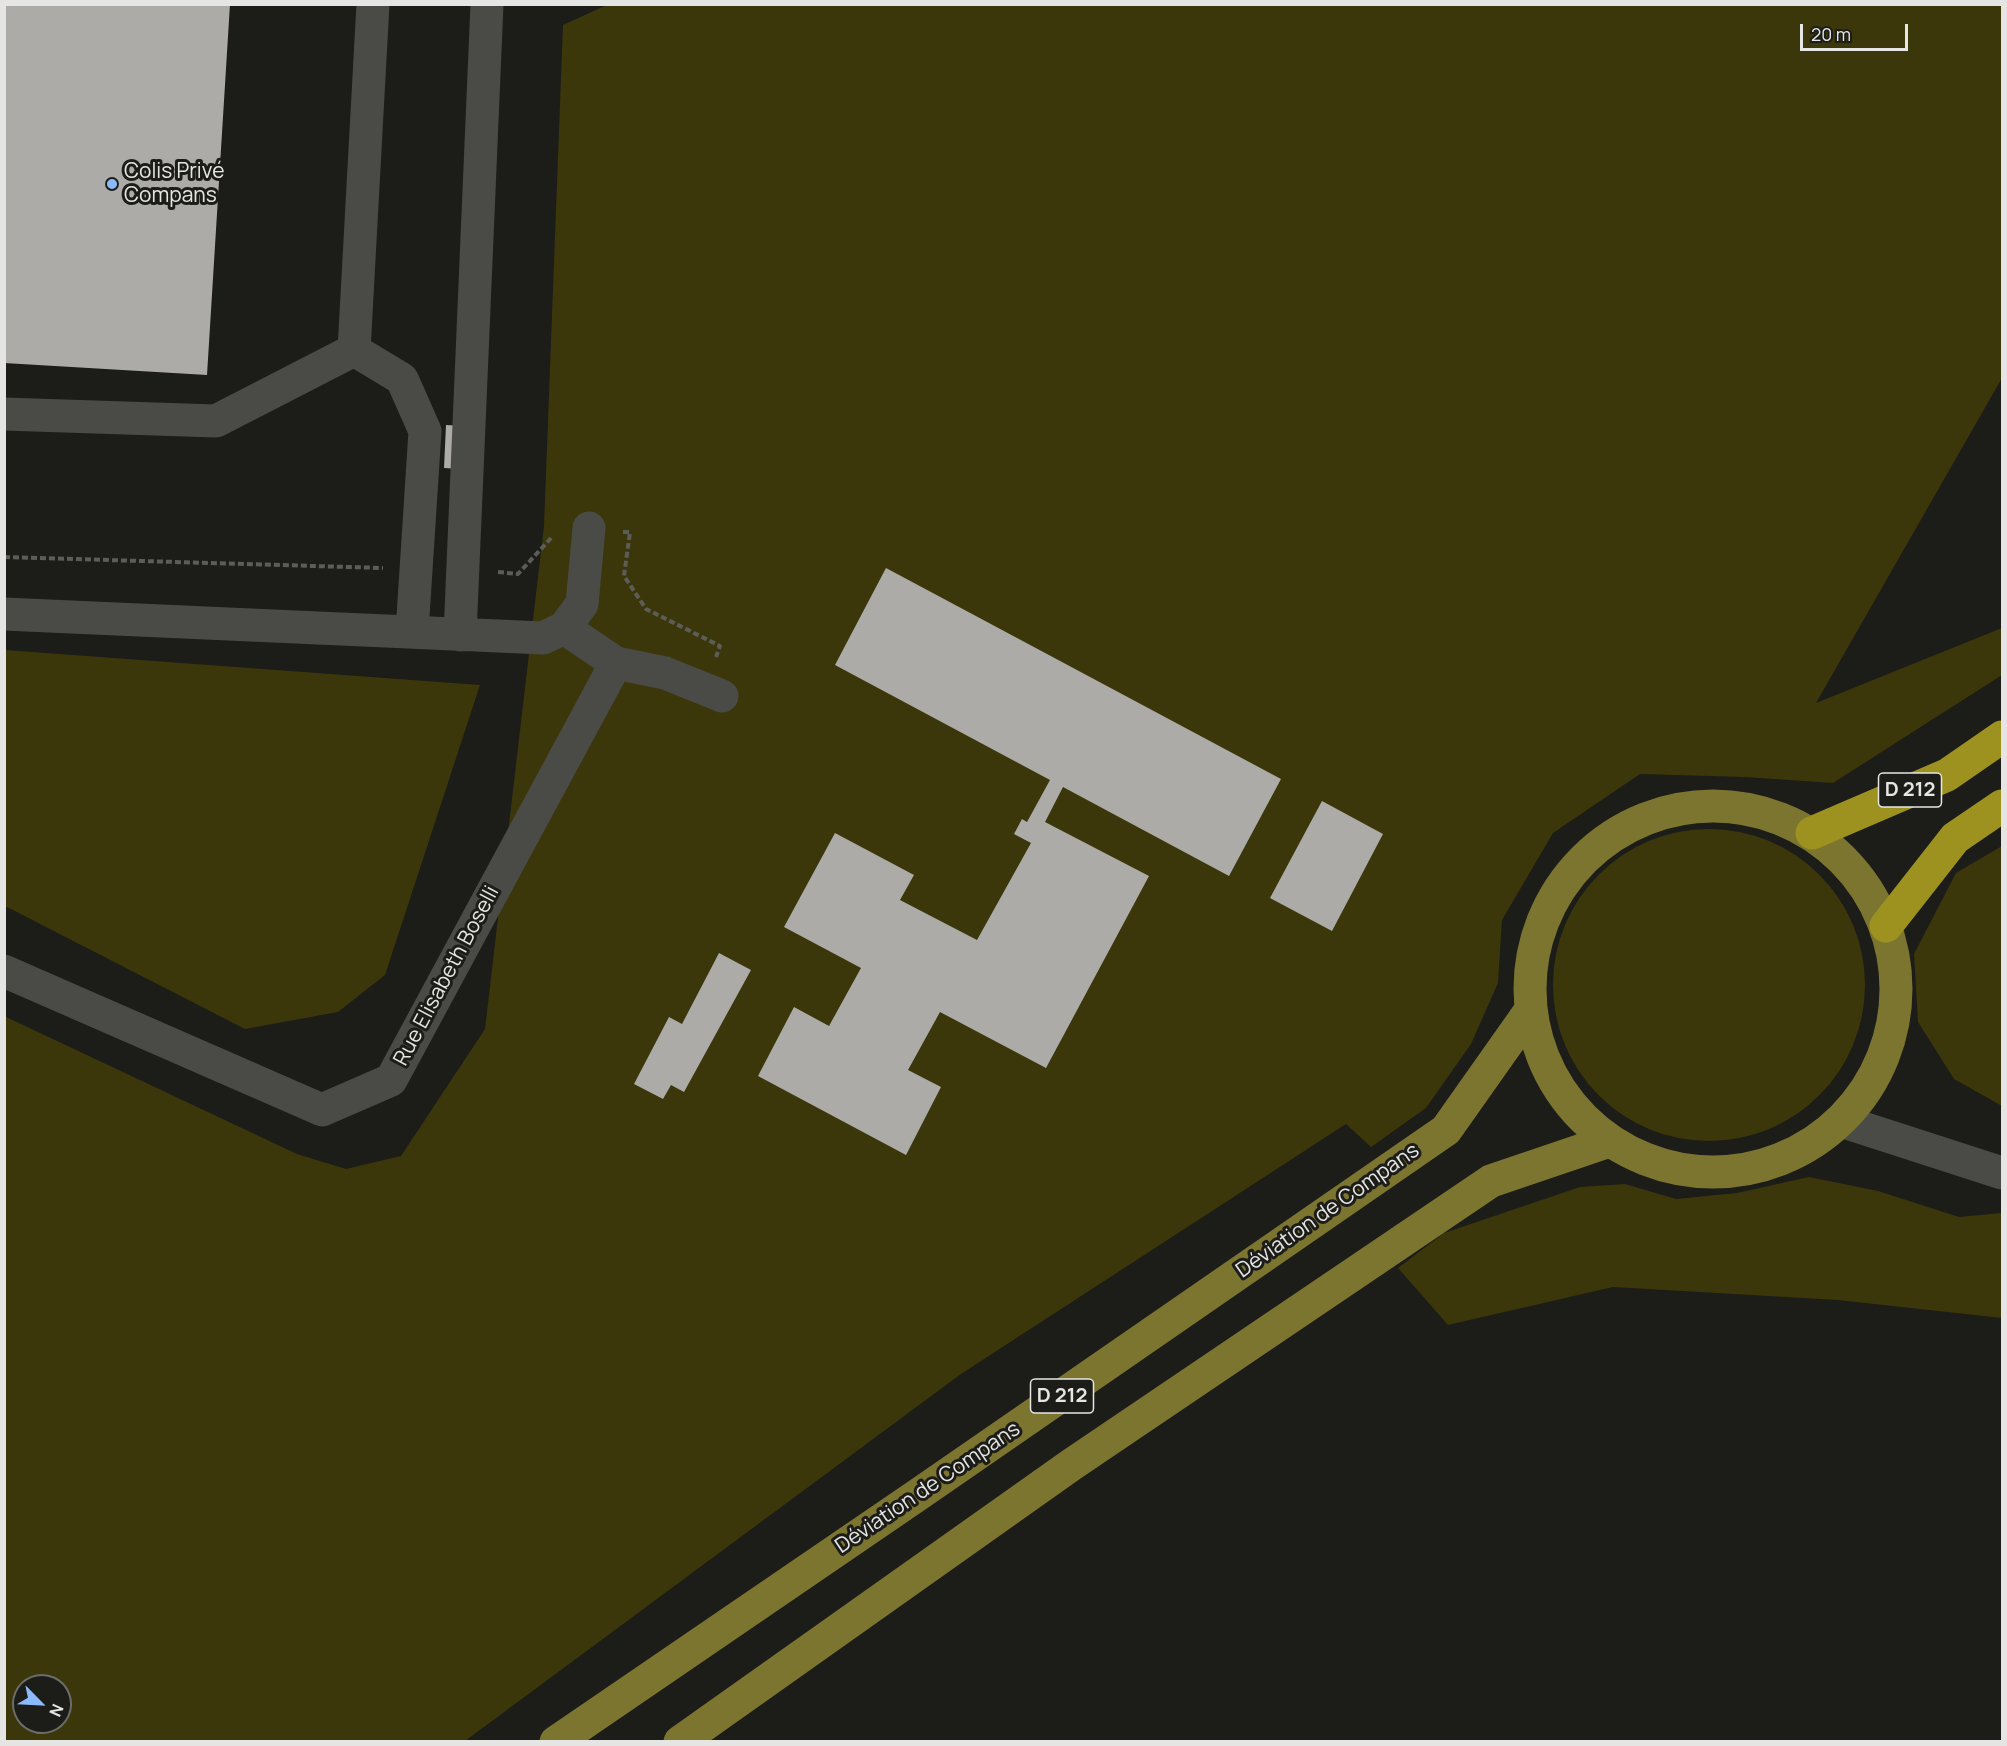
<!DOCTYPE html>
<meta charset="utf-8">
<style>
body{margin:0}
#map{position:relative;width:2007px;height:1746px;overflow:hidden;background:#1c1c19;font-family:Manrope,sans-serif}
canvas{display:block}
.frame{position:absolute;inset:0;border:6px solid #e5e5e3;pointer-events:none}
.north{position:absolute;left:12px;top:1674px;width:60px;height:60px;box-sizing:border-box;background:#1c1c19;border:2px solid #6c6c6a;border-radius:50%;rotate:114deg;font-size:16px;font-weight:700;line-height:24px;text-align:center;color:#e5e5e3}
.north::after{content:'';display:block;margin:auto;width:21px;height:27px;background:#8bbafc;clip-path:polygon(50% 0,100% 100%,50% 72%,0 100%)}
.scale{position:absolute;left:1800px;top:24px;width:108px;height:27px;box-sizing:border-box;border:3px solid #e5e5e3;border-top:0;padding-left:8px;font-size:18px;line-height:21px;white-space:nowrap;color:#e5e5e3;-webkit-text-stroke:4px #1c1c19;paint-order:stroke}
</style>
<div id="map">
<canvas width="2007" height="1746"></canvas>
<div class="frame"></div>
<div class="north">N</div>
<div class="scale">20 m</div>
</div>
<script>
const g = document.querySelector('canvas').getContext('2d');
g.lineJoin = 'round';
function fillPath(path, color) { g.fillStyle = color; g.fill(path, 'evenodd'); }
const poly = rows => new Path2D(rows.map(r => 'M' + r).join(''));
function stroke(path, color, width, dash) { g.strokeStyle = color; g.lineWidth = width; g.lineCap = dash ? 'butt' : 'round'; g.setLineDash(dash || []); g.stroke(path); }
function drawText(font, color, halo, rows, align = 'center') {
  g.font = font + ' Manrope,sans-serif'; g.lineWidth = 6; g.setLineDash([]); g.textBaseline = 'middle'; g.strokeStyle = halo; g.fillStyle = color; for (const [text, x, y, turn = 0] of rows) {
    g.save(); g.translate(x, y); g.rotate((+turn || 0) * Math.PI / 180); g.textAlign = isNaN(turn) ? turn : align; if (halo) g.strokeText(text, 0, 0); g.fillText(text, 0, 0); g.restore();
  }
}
fillPath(poly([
 [609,4,2002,5,2002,378,1816,703,2002,628,2002,675,1833,783,1745,777,1640,774,1553,833,1502,920,1498,983,1471,1044,1426,1108,1371,1147,1346,1124,961,1374,465,1741,5,1741,4,1016,297,1154,346,1169,401,1156,485,1029,544,526,563,25],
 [24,1686,60,1686,60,1722,24,1722],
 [5,650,480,685,385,975,338,1012,245,1029,5,906],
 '1553 985a156 156 0 1 1 312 0a156 156 0 1 1-312 0Z',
 [2002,846,2002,1106,1954,1079,1918,1022,1914,954,1956,873],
 [1809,1177,1878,1191,1959,1217,2002,1213,2002,1318,1838,1300,1613,1287,1448,1325,1398,1268,1444,1233,1580,1187,1625,1184,1676,1199,1737,1193]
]), '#3b370a');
fillPath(poly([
 [4,4,230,4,207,375,4,363],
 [446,425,464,426,462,469,444,468],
 [886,568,1281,779,1229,876,1063,787,1045,822,1149,876,1046,1068,940,1012,908,1070,941,1087,906,1155,758,1076,794,1007,829,1026,861,968,784,927,835,833,914,875,900,900,977,940,1031,843,1014,834,1022,819,1027,822,1050,780,835,665],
 [1322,801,1383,834,1332,931,1270,898],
 [719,953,751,970,684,1092,671,1085,663,1099,634,1084,669,1017,682,1024]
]), '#acaba8');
stroke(poly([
 [623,532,630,532,624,576,646,609,720,646,716,657],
 [4,557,383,568],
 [498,572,518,574,552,537]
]), '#5c5c59', 4, [6, 3]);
stroke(poly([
 [354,350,373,4],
 [4,414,216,421,354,350,402,379,425,431,412,632],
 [4,614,543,638,564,628,582,604,589,528],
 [564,628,616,663],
 [460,635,487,4],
 [4,971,322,1110,391,1080,616,663,665,673,722,696],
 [1841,1121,2002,1173]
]), '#4a4a47', 33);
stroke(poly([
 '1530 989a183 183 0 1 1 366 0a183 183 0 1 1-366 0Z',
 [556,1742,919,1494,1446,1130,1530,1011],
 [680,1742,1071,1465,1491,1181,1609,1141]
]), '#7c7530', 33);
stroke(poly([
 [1812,833,1947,775,2002,737],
 [1886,926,1955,838,2002,806]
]), '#9d9220', 33);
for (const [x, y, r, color] of [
 [112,184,6,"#8bbafc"]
]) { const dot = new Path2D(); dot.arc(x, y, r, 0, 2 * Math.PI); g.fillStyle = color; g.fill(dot); stroke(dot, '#1c1c19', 2); }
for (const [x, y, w] of [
 [1910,790,63],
 [1062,1396,63]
]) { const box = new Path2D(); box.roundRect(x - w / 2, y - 17, w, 34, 4.5); g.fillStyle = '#1c1c19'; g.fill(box); stroke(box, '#e5e5e3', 1.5); }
drawText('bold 20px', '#e5e5e3', null, [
 ["D 212",1910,790],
 ["D 212",1062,1396]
]);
drawText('21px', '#e5e5e3', '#1c1c19', [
 ["Colis Privé",124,172],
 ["Compans",124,196]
], 'left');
drawText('21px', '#e5e5e3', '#1c1c19', [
 ["Rue Elisabeth Boselli",447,976,-62],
 ["Déviation de Compans",1328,1211,-35],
 ["Déviation de Compans",928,1488,-34]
]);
</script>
